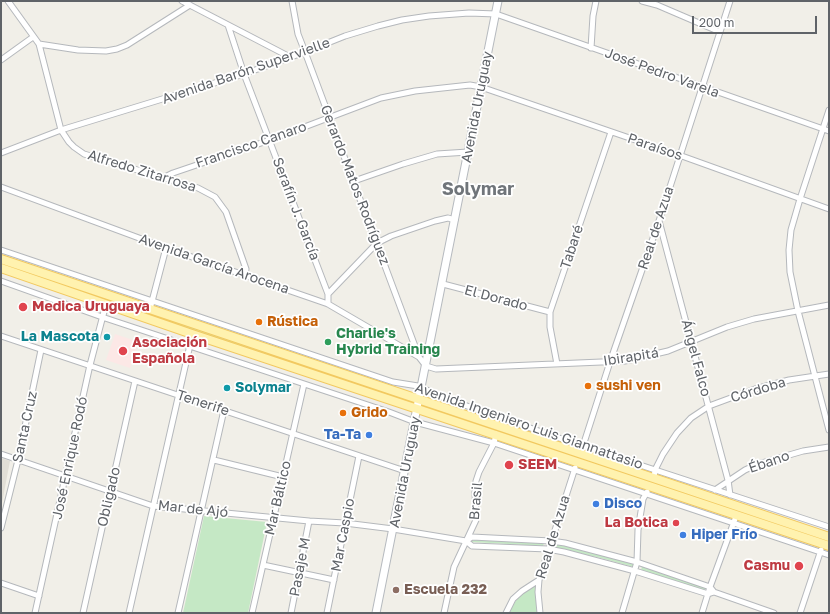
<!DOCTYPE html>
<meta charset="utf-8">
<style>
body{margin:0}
#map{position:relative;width:830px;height:614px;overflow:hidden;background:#f1efe8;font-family:"Golos Text",sans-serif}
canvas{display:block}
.frame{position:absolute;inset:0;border:2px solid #5f6368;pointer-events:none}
.scale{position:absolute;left:692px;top:16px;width:125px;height:18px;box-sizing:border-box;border:2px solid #5f6368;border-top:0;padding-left:5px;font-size:12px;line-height:14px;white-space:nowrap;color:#5f6368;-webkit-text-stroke:3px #fff;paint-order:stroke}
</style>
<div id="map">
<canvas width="830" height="614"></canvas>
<div class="frame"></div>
<div class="scale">200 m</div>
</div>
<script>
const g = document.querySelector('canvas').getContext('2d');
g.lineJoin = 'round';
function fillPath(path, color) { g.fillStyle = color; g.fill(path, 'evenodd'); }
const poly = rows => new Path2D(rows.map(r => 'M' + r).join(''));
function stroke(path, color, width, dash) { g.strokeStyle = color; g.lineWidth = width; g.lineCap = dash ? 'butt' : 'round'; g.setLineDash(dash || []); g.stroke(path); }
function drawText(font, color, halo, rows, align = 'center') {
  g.font = font + ' "Golos Text",sans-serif'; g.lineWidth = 3.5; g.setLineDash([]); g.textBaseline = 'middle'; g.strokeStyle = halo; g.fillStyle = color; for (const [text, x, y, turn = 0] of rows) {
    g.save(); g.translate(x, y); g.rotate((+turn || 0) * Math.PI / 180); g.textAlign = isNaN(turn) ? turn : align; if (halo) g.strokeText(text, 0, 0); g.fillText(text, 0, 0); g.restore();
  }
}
fillPath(poly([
 [1,458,10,461,1,508]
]), '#e1ded6');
fillPath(poly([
 [115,334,139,342,130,368,106,360]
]), '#fce8e6');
fillPath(poly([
 [1,262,411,399,411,401,303,367,1,266],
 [204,516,267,522,248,613,183,613],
 [472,539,544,543,543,546,472,542,470,541],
 [557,544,635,563,634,567,597,557,556,548],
 [642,566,705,587,705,590,641,571],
 [532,585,535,587,537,613,509,613,516,600]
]), '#c5e8c5');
const street = poly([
 [8,1,39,44,61,130,69,142,74,147,84,154,198,188,215,197,226,212,246,269,245,275],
 [182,1,290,57],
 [292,1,298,34,305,52,419,357,426,366,436,369,625,361,668,351,727,327,754,319,829,305],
 [642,1,657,5,720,32],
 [228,25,244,74,328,294,328,304],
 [39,44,78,50,106,51,117,49,127,45,190,5],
 [591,48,593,16,596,1],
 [1,60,33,37],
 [829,110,800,199,791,230,789,250,790,272,798,311,829,430],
 [1,153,61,130,244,74,305,52,345,36,378,26,402,20,429,16,469,13,496,14,829,131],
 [163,178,173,173,270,140,381,98,415,91,470,85,481,87,679,155,829,209],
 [354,181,403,164,437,154,468,152],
 [1,187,166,248,328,304,419,357],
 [659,221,728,480,730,495],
 [1,250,393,382,418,386,444,398,582,446,829,527],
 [1,281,102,317,389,412,415,422,494,443,829,555],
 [443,284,550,312],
 [328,294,377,243,391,236,435,221,448,218,455,220],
 [150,309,166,248],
 [1,336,405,471],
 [557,364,550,327,550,312,611,132],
 [582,449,610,362,659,221,730,1],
 [1,454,153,506,309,521,345,523,393,529,466,541,472,546,548,549,564,552,635,571,708,594,714,592,774,613],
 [214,460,283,477],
 [654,477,655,470,663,454,677,433,691,418,709,406,755,389,789,380,829,374],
 [715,490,745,470,758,464,803,451,829,447],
 [1,528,18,460,41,350],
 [466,541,472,537,551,541,565,543,637,562,710,587,714,592],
 [263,565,334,580],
 [1,583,39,596],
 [35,613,90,365,106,304],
 [83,613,135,381],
 [129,613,190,345],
 [178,613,224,410],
 [252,613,304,384],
 [291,613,309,521],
 [327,613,359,456],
 [444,613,454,567,476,520,475,492,476,481,479,472,494,443,496,434],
 [506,613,513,599,522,591,539,580],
 [540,613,538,592,539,580,575,468],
 [622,613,637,562,638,530,643,499,647,492],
 [702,613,710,587,735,519],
 [800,613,821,550]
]);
const secondary = poly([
 [376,613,498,1]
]);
const primary = poly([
 [1,259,829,537],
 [1,268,192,334,829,546]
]);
stroke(street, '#b5b8bc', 7);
stroke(secondary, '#b6babf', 9);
stroke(primary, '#f2c960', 10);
stroke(street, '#fff', 5);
stroke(secondary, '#fff', 7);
stroke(primary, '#fff2af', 8);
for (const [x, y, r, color] of [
 [23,307,5,"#e0444e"],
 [259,322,4,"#e8710a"],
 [107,337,4,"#0f9aa8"],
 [328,342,4,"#2e9e5b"],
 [123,351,5,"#e0444e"],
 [588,386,4,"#e8710a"],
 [227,388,4,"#0f9aa8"],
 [343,413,4,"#e8710a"],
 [369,435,4,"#3f7fe0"],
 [509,465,5,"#e0444e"],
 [596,504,4,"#3f7fe0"],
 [676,523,4,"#e0444e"],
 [683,535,4,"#3f7fe0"],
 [799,566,5,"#e0444e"],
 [396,590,4,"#8d6e63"]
]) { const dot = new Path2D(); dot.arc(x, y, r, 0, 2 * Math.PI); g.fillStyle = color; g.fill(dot); stroke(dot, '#fff', 1.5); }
drawText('14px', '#5f6368', '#fff', [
 ["Avenida Barón Supervielle",246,71,-19],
 ["José Pedro Varela",662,73,20],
 ["Avenida Uruguay",477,107,-79],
 ["Francisco Canaro",251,145,-19],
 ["Paraísos",655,147,19],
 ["Alfredo Zitarrosa",142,171,17],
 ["Gerardo Matos Rodríguez",355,185,69],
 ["Serafín J. García",296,209,69],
 ["Real de Azua",656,228,-72],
 ["Tabaré",572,247,-72],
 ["Avenida García Arocena",214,264,19],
 ["El Dorado",496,298,15],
 ["Ibirapitá",631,357,-9],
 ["Ángel Falco",696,358,75],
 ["Córdoba",758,390,-17],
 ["Tenerife",203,403,18],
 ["Avenida Ingeniero Luis Giannattasio",529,426,19],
 ["Santa Cruz",25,427,-78],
 ["José Enrique Rodó",70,458,-78],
 ["Ébano",769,462,-19],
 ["Avenida Uruguay",405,472,-79],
 ["Obligado",109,497,-77],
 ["Mar Báltico",278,498,-77],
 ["Brasil",476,501,-85],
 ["Mar de Ajó",193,509,6],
 ["Mar Caspio",343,535,-79],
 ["Real de Azua",553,537,-73],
 ["Pasaje M",300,567,-79]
]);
drawText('bold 14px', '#be3a42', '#fff', [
 ["Medica Uruguaya",32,307],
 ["Asociación",132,343],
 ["Española",132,359],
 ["SEEM",518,465],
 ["La Botica",668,523,"right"],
 ["Casmu",790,566,"right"]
], 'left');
drawText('bold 14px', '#c56008', '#fff', [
 ["Rústica",267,322],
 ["sushi ven",596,386],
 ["Grido",351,413]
], 'left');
drawText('bold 14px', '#27864d', '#fff', [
 ["Charlie's",336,334],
 ["Hybrid Training",336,350]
], 'left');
drawText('bold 14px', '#0d838f', '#fff', [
 ["La Mascota",99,337],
 ["Solymar",235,388,"left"]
], 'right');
drawText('bold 14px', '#366cbe', '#fff', [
 ["Ta-Ta",361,435,"right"],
 ["Disco",604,504],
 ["Hiper Frío",691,535]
], 'left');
drawText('bold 14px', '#785e54', '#fff', [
 ["Escuela 232",404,590]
], 'left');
drawText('bold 18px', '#70757a', '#fff', [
 ["Solymar",478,189]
]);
</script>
